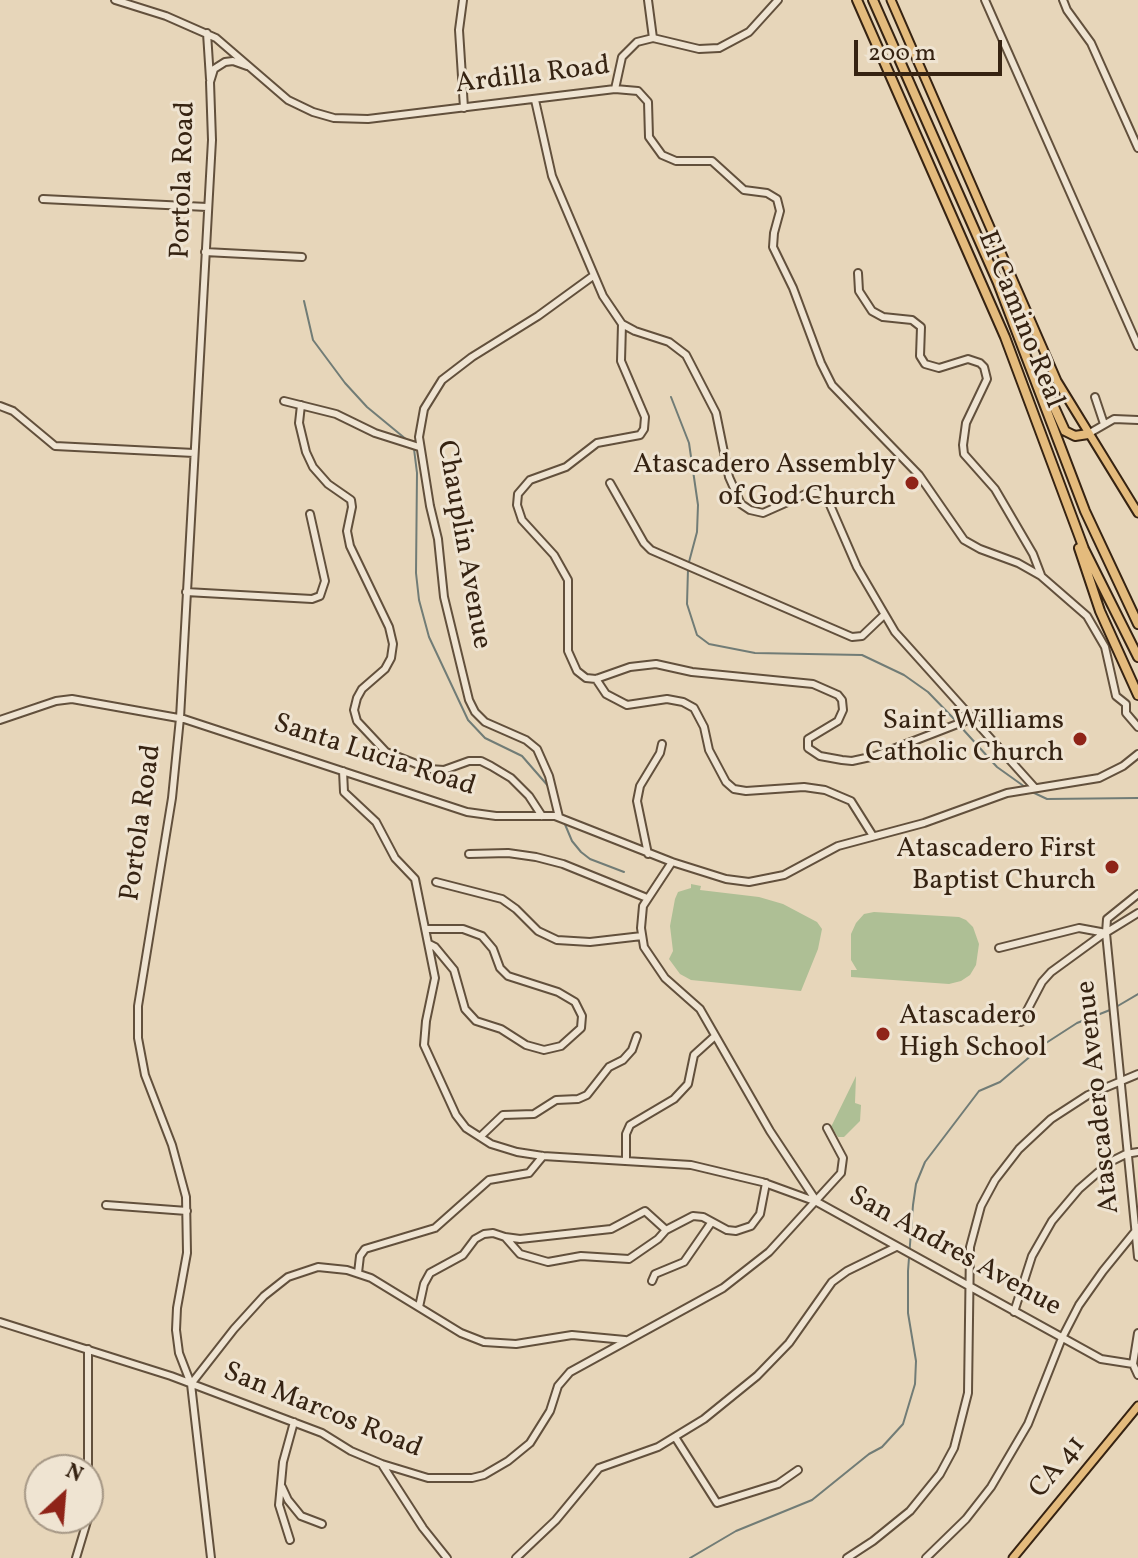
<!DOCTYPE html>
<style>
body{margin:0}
#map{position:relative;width:1138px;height:1558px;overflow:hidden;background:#e7d6ba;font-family:Vollkorn,serif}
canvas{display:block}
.north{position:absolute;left:24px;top:1454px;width:80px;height:80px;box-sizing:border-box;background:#efe4d2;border:2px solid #a59785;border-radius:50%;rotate:26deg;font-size:22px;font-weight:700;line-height:32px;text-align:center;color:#362312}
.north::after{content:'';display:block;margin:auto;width:28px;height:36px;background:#8f2418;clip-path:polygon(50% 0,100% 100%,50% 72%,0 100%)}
.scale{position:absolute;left:854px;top:40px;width:148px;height:36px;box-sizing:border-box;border:4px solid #362312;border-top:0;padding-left:10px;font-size:24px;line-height:28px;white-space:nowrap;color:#362312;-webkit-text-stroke:6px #efe4d2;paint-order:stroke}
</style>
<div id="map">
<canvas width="1138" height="1558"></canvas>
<div class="north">N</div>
<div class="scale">200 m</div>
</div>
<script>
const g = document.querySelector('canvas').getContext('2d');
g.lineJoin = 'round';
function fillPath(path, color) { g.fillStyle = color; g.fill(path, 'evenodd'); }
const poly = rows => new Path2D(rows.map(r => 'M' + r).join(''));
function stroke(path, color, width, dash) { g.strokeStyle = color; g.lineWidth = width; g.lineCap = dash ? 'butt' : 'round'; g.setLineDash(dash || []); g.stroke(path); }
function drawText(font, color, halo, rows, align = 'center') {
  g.font = font + ' Vollkorn,serif'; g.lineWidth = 6; g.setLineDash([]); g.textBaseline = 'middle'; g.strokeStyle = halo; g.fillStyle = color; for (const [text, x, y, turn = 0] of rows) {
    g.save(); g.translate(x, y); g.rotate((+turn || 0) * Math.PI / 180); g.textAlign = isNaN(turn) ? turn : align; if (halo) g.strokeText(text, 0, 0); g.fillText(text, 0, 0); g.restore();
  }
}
fillPath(poly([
 [691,884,701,886,700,890,759,897,783,904,817,922,822,929,818,949,801,991,691,980,680,974,669,959,673,951,670,926,675,899,678,892,691,888],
 [874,912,959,917,966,920,973,927,979,944,976,965,970,975,961,981,949,984,851,977,851,970,857,970,851,960,851,934,856,923,864,914],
 [856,1076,855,1103,861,1105,860,1121,844,1137,838,1137,831,1127]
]), '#aebf95');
stroke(poly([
 [304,301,313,340,345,383,367,407,407,440],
 [671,397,689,443,698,505,697,532,689,562],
 [414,449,417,473,416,573,419,600,429,637,468,720,485,738,522,756,549,787],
 [688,569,687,604,697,635,709,644,755,653,862,655,904,675,928,692,956,721],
 [960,726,997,767,1025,787],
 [1030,791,1047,799,1138,798],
 [564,822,572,841,581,852,590,859,624,872],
 [1116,1007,1138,994],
 [690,1558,736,1531,812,1500,869,1454,882,1447,903,1424,915,1384,916,1361,908,1313,908,1271,913,1205,916,1184,925,1162,979,1091,1000,1082,1046,1043,1077,1023,1110,1010]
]), '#717c76', 2);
const minor = poly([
 [115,0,166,16,216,38,288,100,313,112,334,118,368,119,615,89,638,91,648,102,649,137,662,155,676,161,712,161,744,190,767,193,777,199,780,211,774,233,773,247,793,288,821,363,832,385,919,475,964,540,980,549,1018,563,1041,576,1087,616,1105,647,1116,696,1126,704,1126,713,1138,727],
 [463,0,459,30,464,108],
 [648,0,653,38],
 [985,0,1138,346],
 [1063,0,1067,10,1091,43,1138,148],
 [207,33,210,79],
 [615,89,622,57,637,42,653,38,699,49,719,48,749,32,778,0],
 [535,100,552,176,603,296,622,324,635,331,669,342,686,355,716,413,729,477,741,504,750,510,763,513,808,493,819,493,827,498,857,567,895,632,1035,788],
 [43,199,207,207],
 [205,252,302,257],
 [858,273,859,291,872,311,883,317,912,320,921,327,920,356,925,364,939,368,968,359,980,363,984,367,987,379,966,423,963,445,964,454,995,489,1033,554,1041,575],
 [622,324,621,361,645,417,644,429,640,435,597,443,566,467,530,480,518,494,517,505,522,520,554,555,568,580,568,651,577,671,586,678,596,679,630,667,656,664,692,672,813,684,838,695,842,700,843,710,838,721,808,739,808,748,820,756,842,760,852,761,875,756,973,718],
 [1095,397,1104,424],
 [284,401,336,414,375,433,419,447],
 [301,405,299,423,306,452,313,467,328,484,351,500,352,507,347,531,350,546,389,627,393,644,391,658,385,669,362,689,357,698,354,710,357,721,386,752,429,769,444,770,469,761,481,761,491,766,511,778,529,796,542,816],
 [0,406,13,411,55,446,194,453],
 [1088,434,1114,419,1138,420],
 [610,483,644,543,651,550,852,637,862,636,884,615],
 [186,592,312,599,320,596,325,581,310,514],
 [596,679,606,694,627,705,667,699,683,702,694,708,704,727,709,750,726,782,734,789,746,791,804,787,825,790,851,801,873,836],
 [0,720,56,701,72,699,184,719,467,812,496,816,555,816,672,862,726,879,749,882,784,875,838,846,924,823,1007,793,1099,778,1123,766,1138,754],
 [343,771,344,792,376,822,395,858,415,879,435,978,426,1021,424,1045,456,1115,466,1128,491,1144,517,1152,543,1156,691,1165,762,1182,817,1202],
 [559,817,549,776,537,749,526,740,485,722,475,712,469,700,444,597,438,539,430,506,419,437,424,409,442,380,472,357,538,316,593,276],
 [469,854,508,853,536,857,563,864,647,898],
 [648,854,637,801,640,786,660,753,662,744],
 [672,862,643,906,641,928,644,947,665,978,700,1009,770,1131,817,1202,1101,1359,1133,1364],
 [436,882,502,899,516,909,538,931,557,940,590,942,642,936],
 [1138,894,1107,919,1106,933,1138,1257],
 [427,929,463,929,482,936,493,949,500,968,508,976,558,992,575,1002,582,1016,581,1028,561,1046,544,1050,526,1045,501,1029,476,1021,465,1009,454,970,435,947,429,944],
 [999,948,1079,928,1106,933],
 [1021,1022,1042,982,1051,972,1099,937,1138,913],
 [480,1137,503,1115,534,1114,556,1100,578,1099,587,1095,609,1067,623,1060,632,1050,637,1036],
 [626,1160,626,1134,630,1125,674,1099,688,1084,694,1055,715,1036],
 [106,1205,187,1211],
 [505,1237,520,1239,611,1229,645,1211,666,1230],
 [358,1273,360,1256,365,1249,435,1228,489,1180,529,1173,543,1156],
 [652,1281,655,1274,684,1262,711,1223],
 [419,1307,424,1284,430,1273,463,1255,475,1239,484,1234,493,1233,505,1237,520,1254,548,1262,581,1256,629,1259,658,1239,666,1230,693,1216,703,1217,727,1230,736,1231,751,1226,760,1214,766,1183],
 [1014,1312,1032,1256,1052,1221,1079,1189,1110,1162,1126,1154,1138,1152],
 [0,1322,171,1376,322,1433,351,1451,382,1464,428,1478,472,1478,484,1475,508,1461,530,1443,550,1411,558,1386,570,1372,723,1288,769,1252,841,1173,843,1158,827,1128],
 [1138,1333,1133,1364,1138,1375],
 [88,1349,88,1517],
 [191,1384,234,1329,264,1296,288,1277,318,1267,347,1270,371,1278,461,1333,484,1342,516,1344,572,1335,625,1340],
 [675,1437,717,1503,778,1484,798,1470],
 [383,1466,423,1528,447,1558],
 [282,1487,288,1500,301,1516,322,1524],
 [290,1540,279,1505,283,1462,294,1422],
 [76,1558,88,1518],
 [211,1558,191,1384,179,1353,176,1330,177,1308,187,1253,186,1197,172,1145,145,1075,138,1038,138,1006,172,798,180,718,212,140,210,82,214,69,225,62,233,61,247,66],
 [516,1558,556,1520,599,1468,658,1447,704,1419,757,1376,789,1343,832,1282,847,1271,896,1247],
 [847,1558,873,1541,910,1511,940,1474,954,1448,968,1393,970,1247,981,1206,995,1180,1019,1149,1051,1119,1088,1095,1138,1074],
 [926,1558,966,1519,991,1487,1028,1424,1062,1338,1079,1305,1103,1271,1138,1228]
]);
const major = poly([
 [891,0,1057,381,1138,513],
 [1013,1558,1138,1406]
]);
const highway = poly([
 [857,0,1005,337,1084,549,1138,657],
 [873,0,998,283,1085,511,1138,624],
 [1044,390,1050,398,1065,431,1075,436,1088,434],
 [1079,548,1100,611,1138,695]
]);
stroke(minor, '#62503c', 10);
stroke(major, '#362312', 11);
stroke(highway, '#362312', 12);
stroke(minor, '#efe4d2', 6);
stroke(major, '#e4bb7d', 7);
stroke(highway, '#e4bb7d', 8);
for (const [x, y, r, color] of [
 [912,483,8,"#8f2418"],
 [1080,739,8,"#8f2418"],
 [1112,867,8,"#8f2418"],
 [883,1034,8,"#8f2418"]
]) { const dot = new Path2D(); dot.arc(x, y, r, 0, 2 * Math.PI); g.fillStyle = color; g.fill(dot); stroke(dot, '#efe4d2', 3); }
drawText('28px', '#362312', '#efe4d2', [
 ["Ardilla Road",533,77,-7],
 ["Portola Road",185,180,-88],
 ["El Camino Real",1019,320,68],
 ["Chauplin Avenue",462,545,80],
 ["Santa Lucia Road",374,757,18],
 ["Portola Road",143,823,-82],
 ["Atascadero Avenue",1100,1097,-96],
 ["San Andres Avenue",954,1253,29],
 ["San Marcos Road",322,1412,22],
 ["CA 41",1059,1468,-51]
]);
drawText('28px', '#362312', '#efe4d2', [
 ["Atascadero Assembly",896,467],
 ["of God Church",896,499],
 ["Saint Williams",1064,723],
 ["Catholic Church",1064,755],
 ["Atascadero First",1096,851],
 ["Baptist Church",1096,883],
 ["Atascadero",899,1018,"left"],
 ["High School",899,1050,"left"]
], 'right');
</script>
